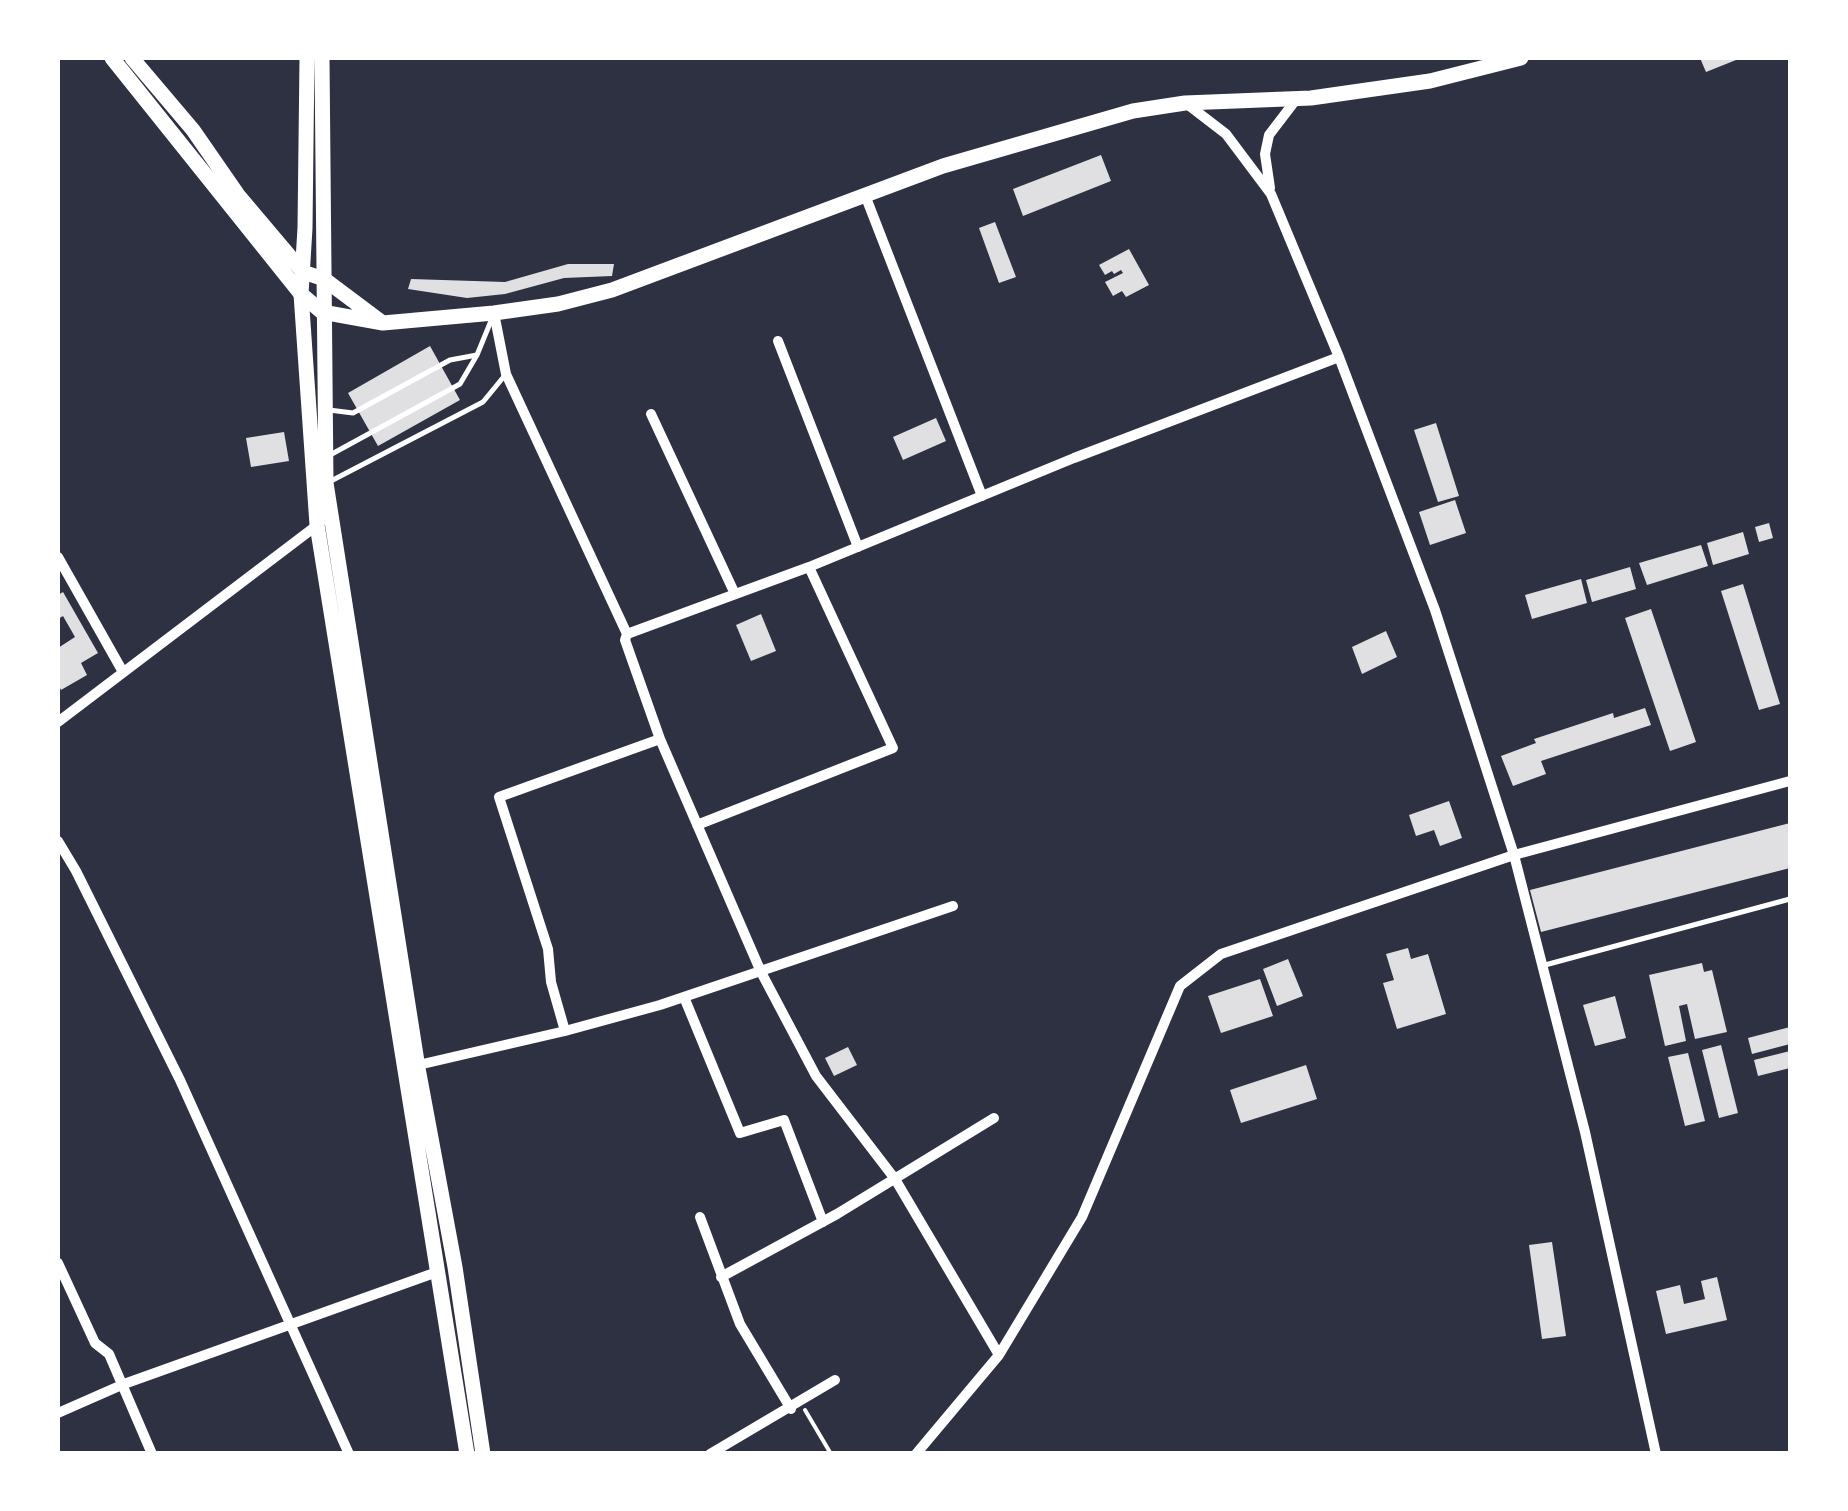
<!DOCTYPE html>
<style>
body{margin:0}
#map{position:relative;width:1848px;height:1511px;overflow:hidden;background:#2d3142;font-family:"Fira Sans",sans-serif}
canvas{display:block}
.frame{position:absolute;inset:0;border:60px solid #fff;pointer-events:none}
</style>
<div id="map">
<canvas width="1848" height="1511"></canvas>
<div class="frame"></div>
</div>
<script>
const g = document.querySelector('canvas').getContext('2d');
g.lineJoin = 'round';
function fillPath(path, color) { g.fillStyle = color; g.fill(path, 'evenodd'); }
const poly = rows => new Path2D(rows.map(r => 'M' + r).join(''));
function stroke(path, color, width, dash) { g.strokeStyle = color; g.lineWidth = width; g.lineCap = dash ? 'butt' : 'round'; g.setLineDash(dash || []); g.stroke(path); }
fillPath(poly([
 [1700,58,1741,58,1706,72],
 [1101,155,1111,181,1023,216,1013,189],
 [995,222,1016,277,999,283,979,228],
 [1129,249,1149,285,1126,297,1122,291,1113,296,1105,282,1123,273,1121,270,1114,274,1112,271,1105,275,1099,265],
 [568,264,614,264,612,276,564,278,505,294,467,298,408,289,411,279,505,282],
 [430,346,460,400,378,446,348,393],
 [936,418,946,441,903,460,893,437],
 [1436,423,1459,496,1438,502,1414,430],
 [284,432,289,461,251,467,246,438],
 [1455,500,1466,533,1430,545,1419,512],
 [1769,523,1773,538,1759,542,1755,527],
 [1743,532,1749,554,1713,565,1707,543],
 [1701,545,1708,566,1647,585,1639,563],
 [1630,567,1636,589,1592,602,1586,580],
 [1581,579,1587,603,1532,619,1525,595],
 [1743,584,1780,704,1759,710,1721,591],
 [63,592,98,653,81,663,87,675,61,690,58,684,60,678,58,648,75,637,63,616,58,619,58,595],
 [1651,609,1696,742,1670,751,1625,618],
 [761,614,776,651,751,661,736,625],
 [1386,631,1397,657,1362,674,1352,647],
 [1645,708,1651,725,1541,761,1546,774,1513,786,1501,756,1536,743,1534,739,1613,713,1614,718],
 [1449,801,1462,838,1440,846,1434,830,1416,836,1409,815],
 [1790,823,1790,868,1541,932,1530,890],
 [1408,948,1411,959,1428,954,1446,1014,1397,1029,1383,983,1394,980,1386,954],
 [1288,959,1303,996,1277,1006,1263,969],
 [1702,963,1704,972,1712,970,1727,1032,1695,1039,1687,1004,1679,1006,1686,1041,1665,1046,1649,975],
 [1260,979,1273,1016,1221,1033,1208,996],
 [1615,996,1626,1038,1595,1046,1583,1005],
 [1790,1027,1790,1044,1752,1054,1748,1038],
 [1721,1045,1738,1113,1719,1118,1702,1050],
 [848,1047,857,1065,834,1076,825,1058],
 [1790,1051,1790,1068,1758,1076,1754,1060],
 [1688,1053,1705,1121,1685,1126,1668,1057],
 [1306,1065,1317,1099,1241,1123,1230,1090],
 [1552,1242,1566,1336,1542,1339,1529,1245],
 [1717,1277,1727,1320,1666,1334,1656,1291,1680,1285,1684,1304,1705,1299,1701,1281]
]), '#e0e0e3');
stroke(poly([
 [805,1410,831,1454]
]), '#fff', 4);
stroke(poly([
 [329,410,353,413,450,360,477,355,493,316],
 [330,455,460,384,477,355],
 [329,482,483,402,506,374],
 [1545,965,1790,899]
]), '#fff', 5);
stroke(poly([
 [1187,104,1226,134,1271,194,1339,357,1435,610,1514,855,1585,1132,1656,1454],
 [1270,188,1265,154,1269,135,1295,101],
 [865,195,982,496],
 [494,313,506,374,627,634,809,567,1074,458,1339,357],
 [778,341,858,547],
 [651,414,735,594],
 [58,557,123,672],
 [58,722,320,523],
 [660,739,761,972,816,1076,895,1179,999,1355],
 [697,825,893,748,809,567],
 [58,841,76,871,180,1080,349,1454],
 [684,997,740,1133,784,1120,823,1222],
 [565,1031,551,982,548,949,499,797,660,739,625,640,627,634],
 [414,1066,565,1031,660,1005,953,906],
 [700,1217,740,1324,791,1409],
 [58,1263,95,1343,109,1354,152,1454],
 [721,1277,837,1214,994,1118],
 [58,1413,124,1384,437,1272],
 [710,1454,835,1380],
 [916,1454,999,1355,1082,1217,1180,986,1221,954,1514,855,1790,781]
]), '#fff', 10);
stroke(poly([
 [112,58,301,294,322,312,383,323,494,313,558,304,612,290,943,166,1133,111,1185,103,1311,98,1430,81,1521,58],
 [132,58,193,130,238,195,303,272,324,279,380,321]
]), '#fff', 15);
stroke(poly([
 [307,58,305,228,301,294,317,525,467,1454],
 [322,58,326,483,418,1068,455,1267,483,1454]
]), '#fff', 15);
</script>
